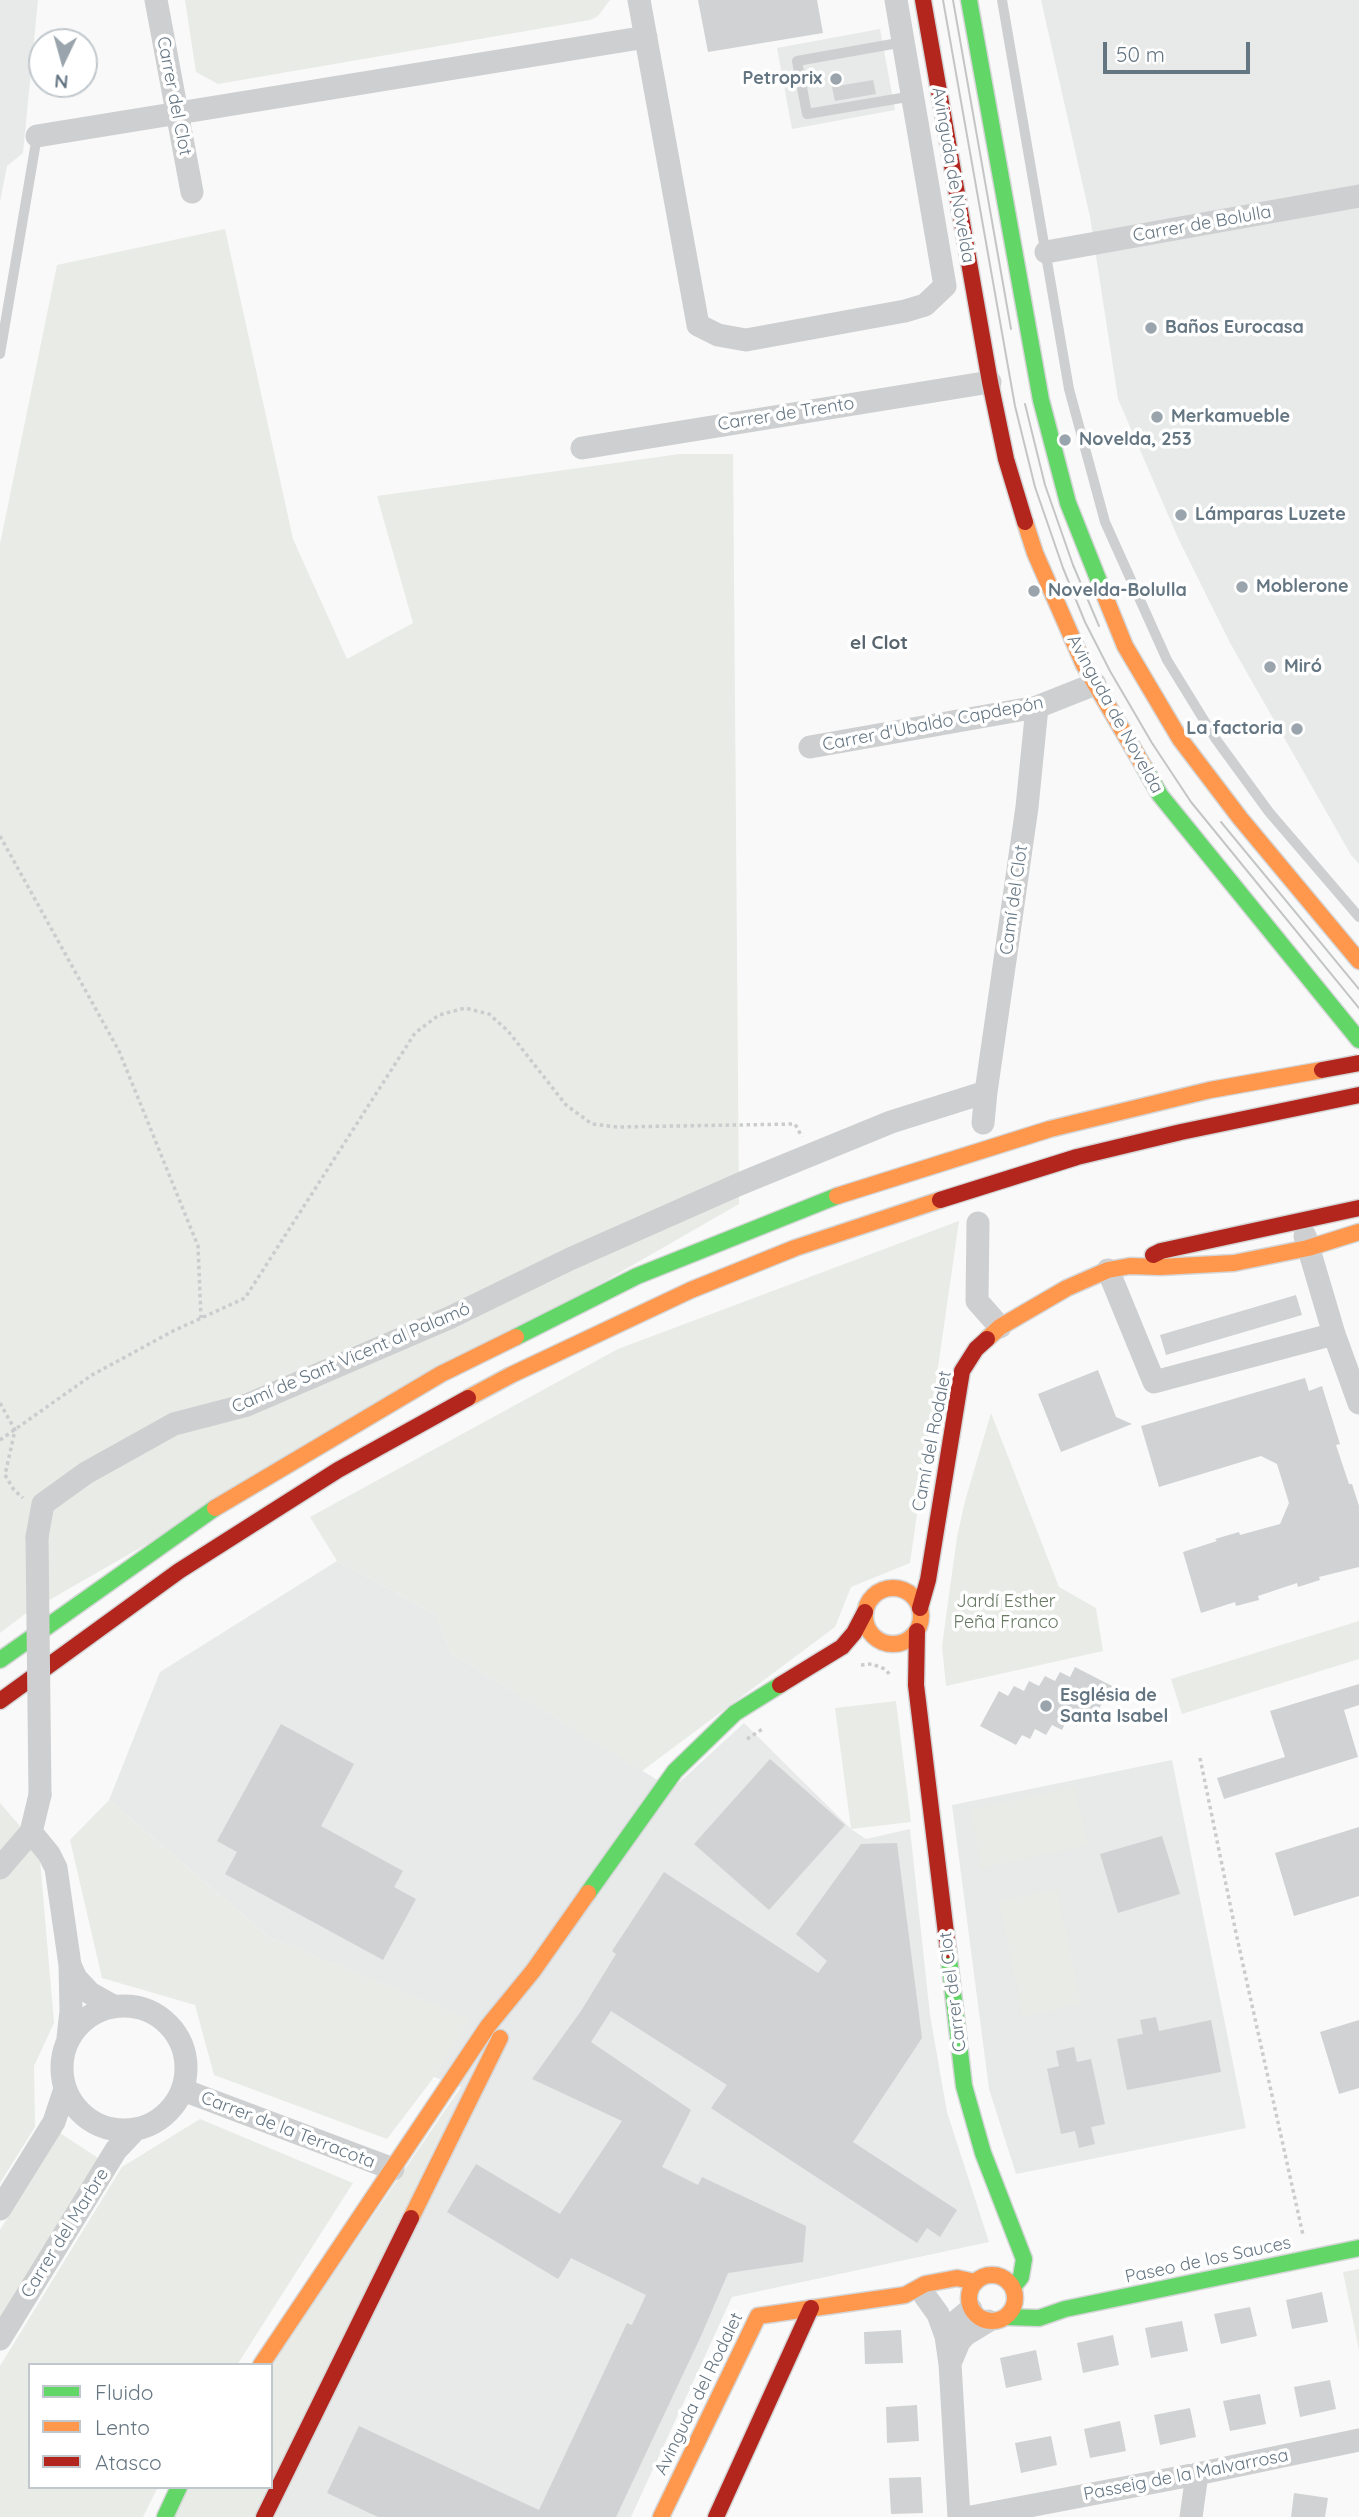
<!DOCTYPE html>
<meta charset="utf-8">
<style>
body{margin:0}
#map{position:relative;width:1359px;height:2517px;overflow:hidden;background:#f9f9f9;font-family:Quicksand,sans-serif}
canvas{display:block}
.legend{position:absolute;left:28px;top:2363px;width:245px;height:126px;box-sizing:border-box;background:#fff;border:2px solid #c1c8cd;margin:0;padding:9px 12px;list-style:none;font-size:21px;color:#657683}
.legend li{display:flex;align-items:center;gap:14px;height:35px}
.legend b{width:35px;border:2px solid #c1c8cd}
.north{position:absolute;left:28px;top:28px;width:70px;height:70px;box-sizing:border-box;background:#fff;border:2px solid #c1c8cd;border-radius:50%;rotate:185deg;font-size:19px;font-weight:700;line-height:28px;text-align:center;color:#657683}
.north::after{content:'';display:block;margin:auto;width:24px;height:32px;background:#99a4ac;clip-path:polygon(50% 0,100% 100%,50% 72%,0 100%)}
.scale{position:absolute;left:1103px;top:42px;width:147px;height:32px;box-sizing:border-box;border:4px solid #657683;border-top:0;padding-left:9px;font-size:21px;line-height:24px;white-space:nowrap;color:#657683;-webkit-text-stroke:5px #fff;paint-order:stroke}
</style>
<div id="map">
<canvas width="1359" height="2517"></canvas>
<ul class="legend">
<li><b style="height:9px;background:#63d668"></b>Fluido</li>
<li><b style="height:9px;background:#ff974d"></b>Lento</li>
<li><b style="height:9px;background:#b3261e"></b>Atasco</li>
</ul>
<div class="north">N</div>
<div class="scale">50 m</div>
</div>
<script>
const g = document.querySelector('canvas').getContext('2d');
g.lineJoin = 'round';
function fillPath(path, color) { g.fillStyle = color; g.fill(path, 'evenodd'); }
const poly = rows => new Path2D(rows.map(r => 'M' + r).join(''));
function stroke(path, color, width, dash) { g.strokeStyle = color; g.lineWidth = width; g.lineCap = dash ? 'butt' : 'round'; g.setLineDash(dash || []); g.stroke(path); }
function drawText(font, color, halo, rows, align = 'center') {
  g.font = font + ' Quicksand,sans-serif'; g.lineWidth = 7; g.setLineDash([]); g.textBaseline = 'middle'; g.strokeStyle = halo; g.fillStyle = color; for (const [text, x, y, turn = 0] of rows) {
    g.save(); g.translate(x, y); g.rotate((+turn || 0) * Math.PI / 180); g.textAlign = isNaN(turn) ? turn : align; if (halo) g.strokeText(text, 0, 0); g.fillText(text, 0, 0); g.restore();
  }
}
fillPath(poly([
 [0,0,38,0,23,153,7,166,0,202],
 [1041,0,1359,0,1359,864,1351,855,1230,643,1178,538,1118,399,1090,217],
 [880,29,895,110,792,129,777,48],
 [337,1561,436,1614,451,1653,672,1789,744,1723,851,1829,866,1839,910,1829,930,2015,947,2112,989,2242,732,2297,631,2517,267,2517,461,2087,434,2077,468,2019,270,1938,109,1800,160,1672],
 [1172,1760,1246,2128,1016,2174,989,2089,952,1805]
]), '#e8e9e9');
fillPath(poly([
 [185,0,610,0,598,16,590,20,218,84,196,72],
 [225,229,293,539,347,659,413,623,377,496,680,454,733,454,739,1204,25,1614,0,1633,0,544,57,265],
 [959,1221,910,1563,851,1587,835,1627,642,1771,451,1653,436,1614,337,1561,310,1517,618,1349],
 [991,1413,1059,1587,1096,1608,1103,1651,946,1686,942,1646,957,1537,965,1501],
 [1359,1621,1359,1659,1182,1714,1171,1679],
 [896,1701,911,1822,851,1829,835,1708],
 [1075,1787,1088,1845,981,1868,971,1810],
 [109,1800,270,1938,469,2019,434,2077,387,2139,214,2075,195,2005,102,1978,70,1840],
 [0,1803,39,1848,54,2023,34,2066,35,2127,0,2183],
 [1057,1889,1081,2004,1023,2017,999,1901],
 [461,2087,267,2517,173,2517,186,2487,271,2487,271,2365],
 [200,2119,353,2183,237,2365,30,2365,30,2487,158,2487,143,2517,0,2517,0,2366,122,2167],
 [60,2133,98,2158,0,2318,0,2230],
 [1359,2269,1359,2350,1343,2272]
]), '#e8ebe6');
fillPath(poly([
 [698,0,817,0,823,33,708,52],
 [873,80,876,94,835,101,832,87],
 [1296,1295,1302,1315,1166,1355,1160,1335],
 [1098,1370,1116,1417,1132,1424,1061,1452,1038,1394],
 [1305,1378,1309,1391,1322,1386,1340,1444,1336,1445,1349,1484,1352,1484,1359,1506,1359,1567,1319,1577,1320,1580,1298,1587,1297,1583,1258,1596,1259,1600,1236,1606,1235,1602,1201,1613,1183,1552,1217,1541,1215,1539,1239,1532,1240,1535,1280,1524,1289,1503,1277,1464,1261,1456,1159,1487,1141,1426],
 [1075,1667,1112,1686,1092,1721,1082,1716,1077,1726,1067,1720,1062,1730,1052,1725,1046,1735,1035,1729,1030,1739,1022,1735,1016,1745,980,1726,999,1691,1008,1696,1014,1686,1024,1691,1029,1681,1039,1686,1045,1676,1055,1681,1060,1672,1070,1677],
 [1359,1684,1359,1705,1344,1710,1358,1757,1224,1799,1217,1778,1285,1757,1270,1711],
 [281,1724,354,1764,321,1826,403,1871,394,1887,416,1899,383,1960,225,1874,237,1852,217,1841],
 [770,1759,845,1825,769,1910,694,1844],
 [1359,1827,1359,1896,1294,1916,1275,1853],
 [1162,1836,1180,1894,1118,1913,1100,1854],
 [897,1843,922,2038,853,2142,957,2210,940,2237,927,2228,917,2243,711,2108,727,2085,611,2011,591,2042,691,2110,662,2167,698,2185,702,2177,806,2226,803,2262,728,2273,701,2336,616,2517,378,2517,327,2493,359,2426,539,2510,627,2323,632,2325,646,2295,571,2258,558,2279,447,2212,476,2164,560,2214,622,2121,532,2079,581,2011,616,1954,612,1951,664,1872,818,1973,827,1961,796,1934,861,1844],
 [1156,2017,1159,2031,1211,2020,1221,2072,1127,2090,1117,2039,1143,2034,1140,2020],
 [1359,2020,1359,2088,1339,2094,1320,2032],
 [1074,2047,1077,2062,1091,2059,1105,2124,1091,2127,1095,2144,1079,2148,1075,2131,1061,2134,1047,2069,1059,2066,1056,2051],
 [1322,2292,1328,2322,1292,2329,1286,2300],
 [1250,2307,1257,2336,1221,2344,1214,2314],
 [1182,2321,1188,2351,1151,2358,1145,2328],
 [901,2330,903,2363,865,2364,864,2332],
 [1113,2335,1119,2365,1083,2373,1077,2343],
 [1036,2350,1042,2380,1006,2388,1000,2358],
 [1330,2380,1336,2409,1300,2417,1294,2387],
 [1260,2394,1266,2424,1230,2431,1223,2401],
 [917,2405,919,2441,887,2443,886,2407],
 [1190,2408,1196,2437,1160,2445,1154,2415],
 [1120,2421,1126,2451,1090,2458,1084,2429],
 [1051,2436,1057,2465,1021,2473,1015,2443],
 [921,2477,923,2513,891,2514,889,2478],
 [1294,2493,1328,2498,1325,2517,1291,2517]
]), '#d0d2d3');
const fast = poly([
 [969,0,1041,400,1068,503,1104,594],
 [1144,767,1160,795,1359,1040],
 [516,1337,637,1276,837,1196],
 [0,1660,215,1508],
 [588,1893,675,1771,735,1713,780,1685],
 [948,1950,964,2086,983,2153,1024,2259,1021,2277,1013,2287],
 [1006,2317,1039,2318,1065,2309,1359,2248],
 [165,2517,179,2487]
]);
const slow = poly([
 [1025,522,1035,553,1084,665,1144,767],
 [1104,594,1125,646,1180,739,1240,818,1359,961],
 [837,1196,1050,1129,1210,1090,1322,1070],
 [987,1339,1000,1327,1067,1288,1108,1270,1130,1266,1160,1267,1234,1263,1308,1248,1359,1232],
 [468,1398,511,1375,691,1290,795,1248,940,1200],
 [215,1508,441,1374,516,1337],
 '865 1616a28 28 0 1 1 56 0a28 28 0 1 1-56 0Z',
 [411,2218,500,2038],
 '969 2298a23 23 0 1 1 46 0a23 23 0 1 1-46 0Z',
 [261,2365,488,2026,533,1971,588,1893],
 [661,2517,758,2316,905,2295,925,2284,957,2278,975,2282]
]);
const jam = poly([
 [923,0,990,382,1006,459,1025,522],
 [940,1200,1077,1157,1181,1132,1359,1095],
 [1153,1255,1161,1251,1359,1208],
 [920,1608,928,1580,962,1371,976,1349,987,1339],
 [917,1631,916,1685,948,1950],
 [780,1685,842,1647,854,1633,865,1612],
 [0,1701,179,1571,338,1470,468,1398],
 [264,2517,411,2218],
 [716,2517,811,2308]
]);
stroke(fast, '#d5d6d7', 19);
stroke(slow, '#d5d6d7', 19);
stroke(jam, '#d5d6d7', 19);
stroke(poly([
 [0,836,119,1051,198,1246,201,1318],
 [0,1403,15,1430,5,1475,14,1490,23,1498],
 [0,1440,92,1375,173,1331,245,1298,415,1033,439,1015,465,1008,489,1014,508,1031,566,1105,592,1124,617,1127,795,1124,802,1137],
 [861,1665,872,1664,885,1669,891,1676],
 [747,1739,764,1728],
 [1200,1758,1236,1933,1303,2235]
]), '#cbcccd', 3.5, [3.5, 3.5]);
stroke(poly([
 [1002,0,1069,389,1105,522,1167,660,1215,738,1269,812,1359,917],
 [904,42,797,61,807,114,913,96],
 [0,354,37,136]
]), '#cecfd0', 10);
stroke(poly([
 [156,0,192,192],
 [639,0,698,325,718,335,746,340,905,311,925,305,945,286,896,0],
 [37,136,646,37],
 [1046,252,1359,196],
 [582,448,990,382],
 [810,747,1037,707,1095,684],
 [986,1092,1027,807,1037,707],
 [978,1223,977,1301,1000,1327],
 [1305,1236,1334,1334,1359,1403],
 [1108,1270,1154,1382,1334,1334],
 [37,1537,43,1504,86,1473,174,1424,247,1405,449,1318,570,1259,742,1183,891,1122,986,1092,983,1123],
 [31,1832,49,1854,56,1868,70,1965,71,2011,68,2038],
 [0,1868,31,1832,40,1795],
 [70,1965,76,1978,90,1993,113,2006],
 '62 2068a62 62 0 1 1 124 0a62 62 0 1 1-124 0Z',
 [183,2090,393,2169],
 [0,2209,54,2122,65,2089],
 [925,2296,938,2314,946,2336],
 [0,2339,116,2150,135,2130],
 [951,2361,959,2342,965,2335,988,2321],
 [959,2517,950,2364,946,2336,953,2324,971,2309],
 [971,2517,1197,2474,1359,2440],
 [1191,2517,1197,2474]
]), '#cecfd0', 23);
stroke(fast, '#63d668', 16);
stroke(slow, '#ff974d', 16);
stroke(jam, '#b3261e', 16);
stroke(poly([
 [943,0,1015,406,1035,487,1063,568,1085,622,1110,671,1152,743,1191,802,1359,1008],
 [953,0,1011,329],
 [1025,404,1045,485,1073,565,1099,626],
 [1221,822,1359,989]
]), '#c3c5c6', 2);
const jamBridge = poly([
 [1322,1070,1359,1063]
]);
stroke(jamBridge, '#d5d6d6', 19, []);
stroke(poly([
 [37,1537,40,1795]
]), '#cecfd0', 23);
stroke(jamBridge, '#b3261e', 16);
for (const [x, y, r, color] of [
 [836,79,7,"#99a4ac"],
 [1151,328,7,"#99a4ac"],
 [1157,417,7,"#99a4ac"],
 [1065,440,7,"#99a4ac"],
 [1181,515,7,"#99a4ac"],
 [1242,587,7,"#99a4ac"],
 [1034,591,7,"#99a4ac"],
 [1270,667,7,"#99a4ac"],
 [1297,729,7,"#99a4ac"],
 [1046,1706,7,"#99a4ac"]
]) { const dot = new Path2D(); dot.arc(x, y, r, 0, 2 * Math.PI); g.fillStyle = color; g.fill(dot); stroke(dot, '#fff', 2.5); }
drawText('bold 18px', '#657683', '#fff', [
 ["Petroprix",822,79,"right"],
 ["Baños Eurocasa",1165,328],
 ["Merkamueble",1171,417],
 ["Novelda, 253",1079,440],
 ["Lámparas Luzete",1195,515],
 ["Moblerone",1256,587],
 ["Novelda-Bolulla",1048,591],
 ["Miró",1284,667],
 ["La factoria",1283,729,"right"],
 ["Església de",1060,1696],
 ["Santa Isabel",1060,1717]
], 'left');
drawText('18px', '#657683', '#fff', [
 ["Carrer del Clot",174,96,79],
 ["Avinguda de Novelda",953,175,80],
 ["Carrer de Bolulla",1202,224,-10],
 ["Carrer de Trento",786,414,-9],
 ["Avinguda de Novelda",1115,714,61],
 ["Carrer d'Ubaldo Capdepón",933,724,-11],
 ["Camí del Clot",1014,900,-82],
 ["Camí de Sant Vicent al Palamó",351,1358,-23],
 ["Camí del Rodalet",932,1441,-79],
 ["Carrer del Clot",953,1992,-97],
 ["Carrer de la Terracota",288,2130,21],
 ["Carrer del Marbre",65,2233,-58],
 ["Paseo de los Sauces",1208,2260,-12],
 ["Avinguda del Rodalet",699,2394,-64],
 ["Passeig de la Malvarrosa",1186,2475,-11]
]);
drawText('18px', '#687a64', '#fff', [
 ["Jardí Esther",1006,1602],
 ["Peña Franco",1006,1623]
]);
drawText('bold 19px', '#57646e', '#fff', [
 ["el Clot",879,643]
]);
</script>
